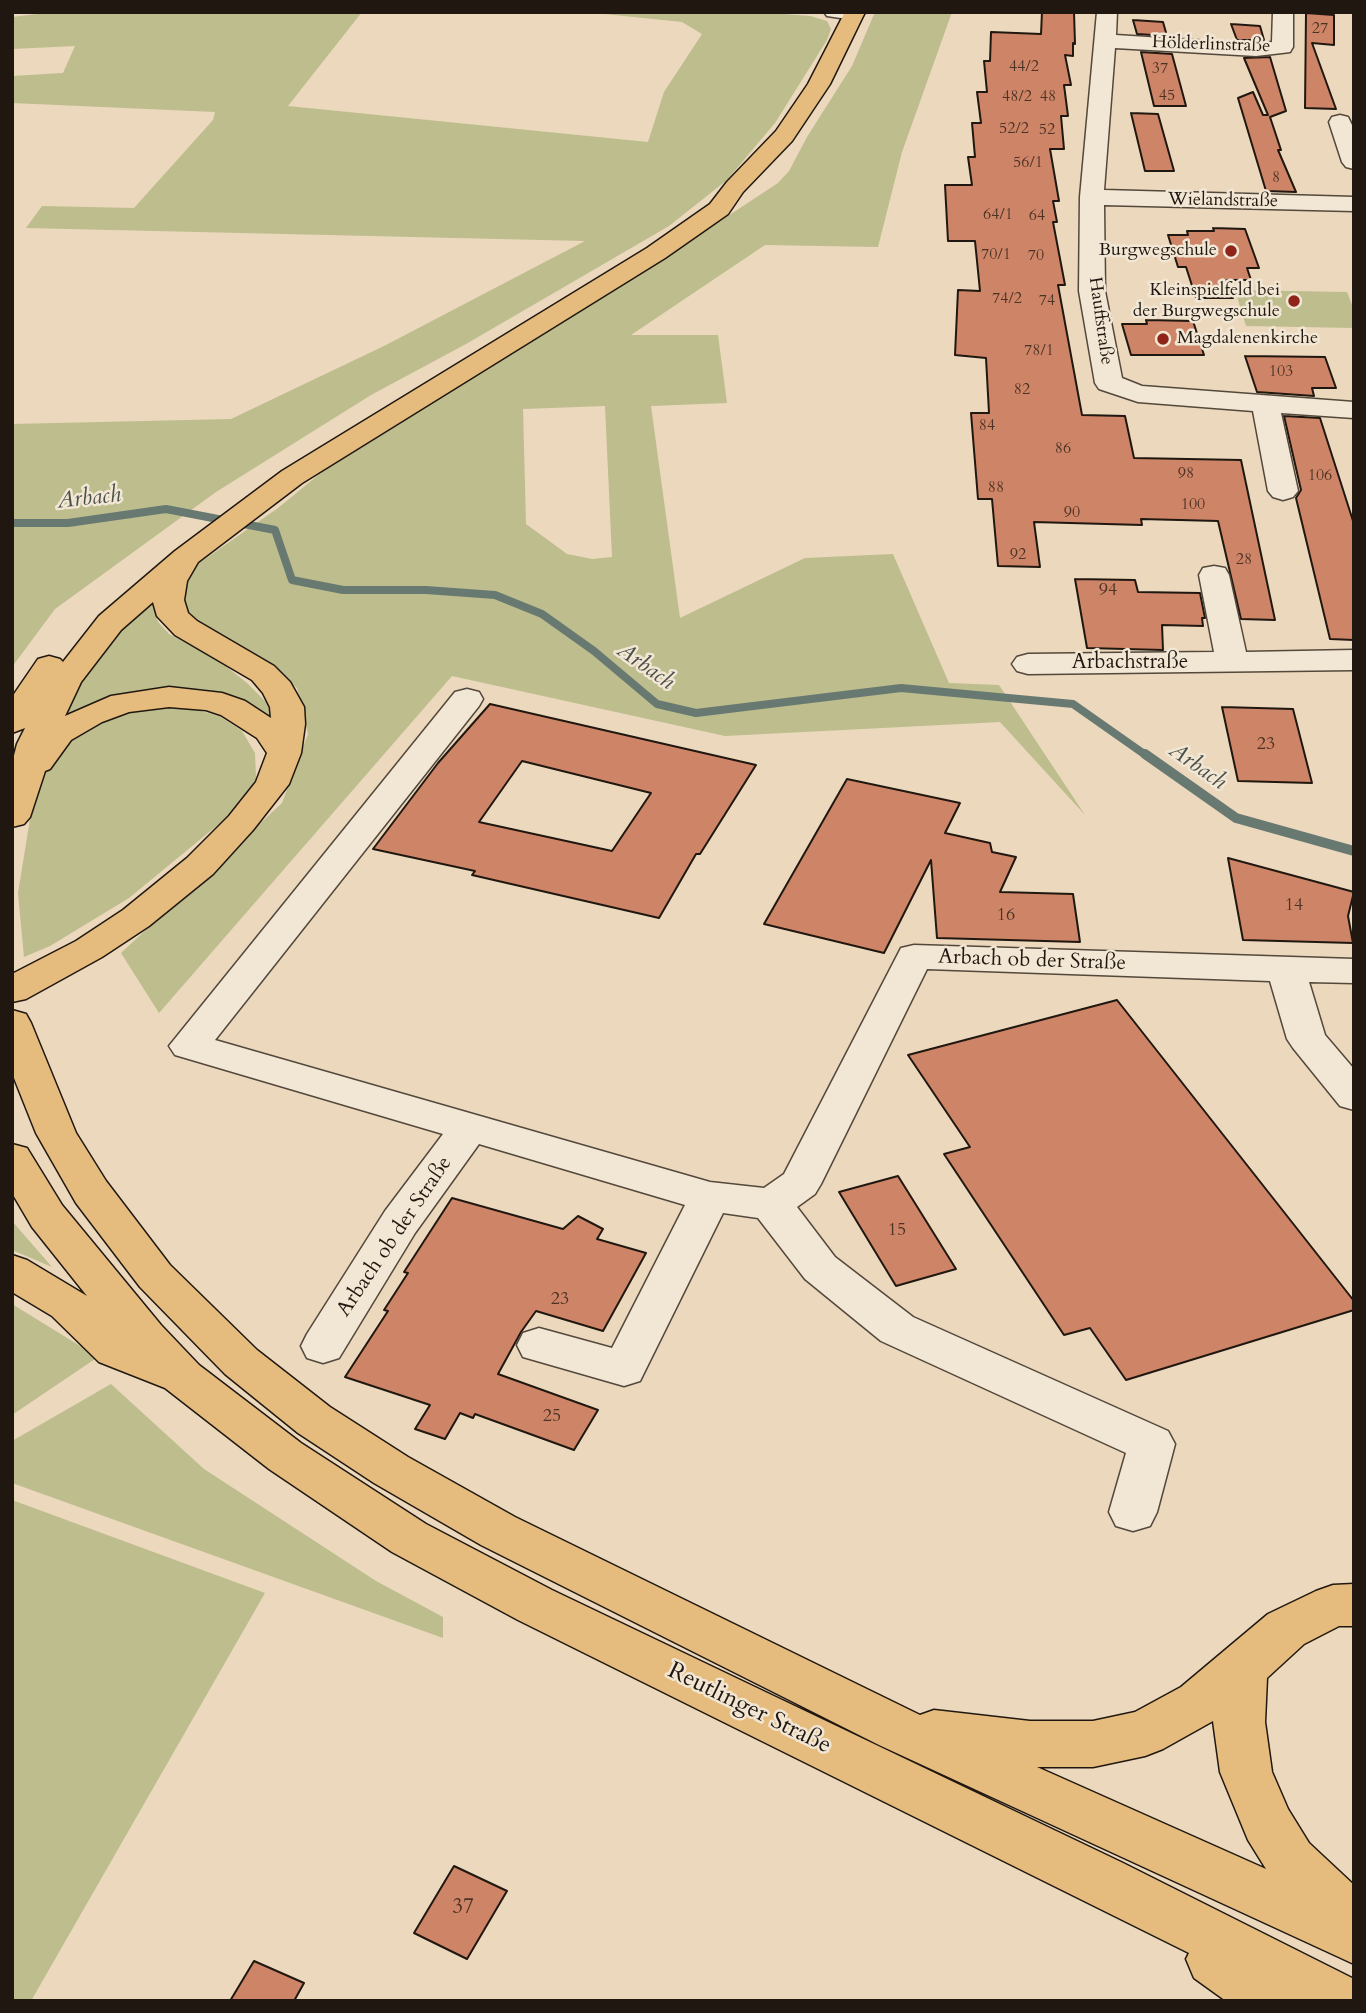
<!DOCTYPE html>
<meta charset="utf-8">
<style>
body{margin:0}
#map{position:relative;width:1366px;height:2013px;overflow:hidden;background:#ebd8bd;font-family:Cardo,serif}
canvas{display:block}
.frame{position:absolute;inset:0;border:14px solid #201810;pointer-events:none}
</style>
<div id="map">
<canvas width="1366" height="2013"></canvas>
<div class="frame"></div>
</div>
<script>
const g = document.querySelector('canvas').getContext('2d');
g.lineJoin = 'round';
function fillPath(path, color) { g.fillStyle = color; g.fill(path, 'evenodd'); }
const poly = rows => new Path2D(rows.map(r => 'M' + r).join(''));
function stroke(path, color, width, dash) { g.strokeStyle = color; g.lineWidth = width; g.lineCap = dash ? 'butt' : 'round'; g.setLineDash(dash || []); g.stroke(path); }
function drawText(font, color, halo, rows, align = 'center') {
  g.font = font + ' Cardo,serif'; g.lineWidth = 5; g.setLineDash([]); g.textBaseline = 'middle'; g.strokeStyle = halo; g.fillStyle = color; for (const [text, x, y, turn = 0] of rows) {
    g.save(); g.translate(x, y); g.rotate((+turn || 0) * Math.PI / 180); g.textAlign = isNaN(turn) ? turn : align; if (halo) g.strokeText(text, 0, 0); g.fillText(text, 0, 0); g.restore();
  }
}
fillPath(poly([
 [53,12,362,12,288,106,648,142,664,92,702,34,682,22,585,12,757,12,810,16,827,21,831,29,827,40,775,123,727,180,669,226,466,344,371,395,216,492,55,609,12,667,12,424,231,419,384,346,585,241,26,228,42,206,134,208,213,120,215,112,12,103,12,76,63,73,75,46,12,49,12,17],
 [875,12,952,12,902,152,878,247,765,245,631,335,718,335,727,403,651,406,680,618,805,558,893,554,949,683,999,685,1085,815,1000,722,725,736,452,676,159,1013,121,953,282,803,308,734,297,688,255,656,202,627,184,612,180,590,195,566,278,508,322,472,652,266,778,183,789,171,807,137,852,66],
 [605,406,612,557,592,559,567,554,526,524,523,409],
 [1235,290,1347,292,1354,310,1354,328,1246,326],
 [142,603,153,603,158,622,169,634,218,660,247,683,271,707,277,723,213,694,55,721,98,654],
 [160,708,194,709,219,716,242,731,255,753,256,779,236,810,129,898,50,946,24,957,18,893,30,819,47,768,68,739,95,722,132,712],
 [12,1221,52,1267,12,1250],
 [12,1304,98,1357,12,1415],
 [111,1384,204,1469,376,1581,443,1617,443,1638,12,1483,12,1441],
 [12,1500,265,1593,31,2001,12,2001]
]), '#bdbd8d');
stroke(poly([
 [12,523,68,523,166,509,275,530,292,580,343,590,426,590,495,595,542,614,594,651,657,704,696,713,901,688,1073,704,1147,756]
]), '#687972', 8);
stroke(poly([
 [1145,754,1236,818,1354,851]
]), '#687972', 10);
const building = poly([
 [1042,12,1074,12,1075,44,1073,43,1073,56,1065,55,1071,85,1064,85,1068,116,1061,116,1064,149,1050,149,1059,201,1053,201,1057,222,1053,222,1065,285,1058,285,1082,415,1125,416,1134,458,1241,460,1275,620,1241,619,1218,521,1141,519,1142,525,1034,522,1040,567,998,566,992,499,978,499,971,413,989,413,986,358,955,355,958,290,980,291,975,241,948,241,945,185,972,185,968,157,975,157,972,123,981,123,977,92,987,92,984,61,990,61,991,32,1041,34,1042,12],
 [1306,13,1334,15,1334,45,1312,43,1336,109,1305,108,1306,13],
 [1133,20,1163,22,1167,36,1137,34,1133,20],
 [1231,24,1260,26,1264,40,1237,40,1231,24],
 [1141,52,1172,54,1186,106,1154,106,1141,52],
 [1270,57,1286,111,1270,117,1281,150,1278,150,1296,192,1266,191,1238,98,1253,92,1263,115,1268,115,1244,58,1270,57],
 [1131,113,1158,114,1174,171,1145,171,1131,113],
 [1213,228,1245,229,1259,268,1247,268,1251,280,1227,280,1233,298,1196,298,1186,267,1178,267,1168,235,1188,235,1187,231,1214,231,1213,228],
 [1146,320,1193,321,1204,355,1131,355,1122,324,1147,324,1146,320],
 [1245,356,1325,357,1336,388,1312,388,1314,396,1257,392,1245,356],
 [1284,416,1320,418,1354,524,1354,640,1330,639,1296,498,1301,490,1284,416],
 [1075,579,1135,580,1138,592,1200,593,1205,618,1202,618,1203,626,1162,625,1163,650,1087,648,1075,579],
 [490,704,756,765,700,854,696,854,659,918,472,875,475,871,373,849,438,763,490,704],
 [522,761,651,793,612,851,479,822,522,761],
 [1222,707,1293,709,1312,783,1238,781,1222,707],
 [847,779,960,803,945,833,990,843,992,852,1016,857,1000,892,1073,894,1080,942,937,938,931,860,884,953,764,924,847,779],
 [1228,858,1354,892,1348,916,1353,943,1243,940,1228,858],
 [1117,1000,1354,1301,1354,1310,1126,1380,1090,1328,1064,1335,944,1154,970,1147,908,1055,1117,1000],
 [898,1176,956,1269,896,1286,839,1192,898,1176],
 [452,1198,563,1229,578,1216,603,1229,597,1239,646,1253,603,1331,536,1311,521,1332,498,1374,598,1410,574,1450,475,1414,473,1418,460,1413,445,1439,415,1429,430,1405,345,1377,388,1311,384,1310,408,1273,404,1272,452,1198],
 [454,1866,507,1891,467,1959,414,1933,454,1866],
 [254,1961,304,1983,294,2001,230,2001,254,1961]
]);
fillPath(building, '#ce8466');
stroke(building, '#201810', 2);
const minor = poly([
 [824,12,863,12,864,14,861,18,854,20,827,16,824,12],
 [1097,12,1117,12,1116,35,1256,44,1272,42,1273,12,1293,12,1293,47,1290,52,1282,53,1256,56,1115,48,1104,190,1354,197,1354,211,1104,205,1105,291,1122,378,1142,386,1354,402,1354,418,1281,413,1298,491,1293,497,1283,500,1273,497,1268,491,1253,411,1138,402,1099,389,1095,383,1079,291,1080,197,1097,12],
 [1340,115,1348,117,1354,129,1354,169,1346,167,1342,162,1329,122,1332,117,1340,115],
 [1214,566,1225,568,1229,575,1246,652,1354,650,1354,670,1028,674,1017,671,1012,664,1017,657,1028,654,1214,652,1199,575,1203,568,1214,566],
 [467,689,479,692,483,699,479,706,215,1040,710,1182,764,1188,784,1174,901,948,914,945,1354,959,1354,983,1309,982,1325,1035,1354,1069,1354,1110,1340,1106,1293,1048,1287,1039,1270,981,927,969,821,1184,815,1194,797,1207,835,1257,913,1317,1168,1431,1175,1444,1157,1512,1150,1526,1133,1531,1116,1526,1109,1512,1126,1453,881,1341,805,1279,758,1218,723,1213,640,1381,624,1386,523,1357,517,1345,523,1333,539,1328,612,1348,685,1205,479,1144,415,1233,339,1358,323,1363,307,1358,301,1346,307,1334,385,1211,443,1134,175,1055,169,1046,455,692,467,689]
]);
const major = poly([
 [845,12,865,12,830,84,792,141,743,192,728,214,665,258,302,483,198,562,187,581,184,600,188,613,197,621,274,666,290,682,304,707,305,724,301,753,289,784,253,830,213,874,149,926,102,957,26,999,12,1002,12,974,76,941,123,910,187,858,229,816,256,782,267,753,257,738,221,715,206,710,169,707,129,712,102,722,71,740,50,769,45,771,30,817,24,824,12,827,12,763,17,744,25,728,12,733,12,697,38,659,49,656,60,659,63,662,99,616,175,551,282,471,647,248,710,204,727,182,776,131,808,84,845,12],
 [153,602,157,616,175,635,252,680,263,693,270,707,271,718,245,701,222,693,169,687,111,696,65,716,81,682,121,630,153,602],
 [12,1010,26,1014,31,1023,76,1133,106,1181,170,1265,257,1350,330,1407,408,1457,515,1517,920,1715,934,1710,1030,1721,1093,1721,1135,1712,1181,1687,1268,1614,1316,1591,1333,1585,1354,1584,1354,1626,1339,1626,1304,1644,1267,1678,1265,1722,1272,1772,1288,1809,1309,1843,1354,1885,1354,1964,879,1745,481,1545,374,1483,298,1433,225,1374,140,1287,76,1203,36,1133,12,1073,12,1010],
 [1213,1721,1220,1772,1248,1840,1266,1869,1037,1767,1093,1767,1145,1756,1163,1749,1213,1721],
 [12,1144,27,1148,62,1205,161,1325,199,1365,301,1443,426,1524,552,1590,1123,1863,1354,1979,1354,2001,1226,2001,1194,1978,1186,1959,1189,1953,518,1620,392,1552,269,1469,165,1388,99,1362,52,1316,12,1292,12,1255,27,1260,87,1296,32,1227,12,1193,12,1144]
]);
stroke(minor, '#53483b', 3);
stroke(major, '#201810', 3);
fillPath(minor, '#f2e6d4');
fillPath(major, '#e6bc7e');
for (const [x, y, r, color] of [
 [1231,251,7,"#8f2418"],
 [1294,301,7,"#8f2418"],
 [1163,339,7,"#8f2418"]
]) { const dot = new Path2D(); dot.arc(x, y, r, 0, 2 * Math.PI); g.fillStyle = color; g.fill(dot); stroke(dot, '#f2e6d4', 2.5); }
drawText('16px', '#4c3326', null, [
 ["27",1320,29],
 ["44/2",1024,67],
 ["37",1160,69],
 ["45",1167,96],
 ["48/2",1017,97],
 ["48",1048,97],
 ["52/2",1014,129],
 ["52",1047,130],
 ["56/1",1028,163],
 ["8",1276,178],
 ["64/1",998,215],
 ["64",1037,216],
 ["70/1",996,255],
 ["70",1036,256],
 ["74/2",1007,299],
 ["74",1047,301],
 ["78/1",1039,351],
 ["103",1281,372],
 ["82",1022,390],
 ["84",987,426],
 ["86",1063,449],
 ["98",1186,474],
 ["106",1320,476],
 ["88",996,488],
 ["100",1193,505],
 ["90",1072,513],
 ["92",1018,555],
 ["28",1244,560]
]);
drawText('18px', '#201810', '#f2e6d4', [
 ["Hölderlinstraße",1211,45,2],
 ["Wielandstraße",1223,201,1],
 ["Hauffstraße",1100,321,82]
]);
drawText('18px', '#201810', '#f2e6d4', [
 ["Burgwegschule",1217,251],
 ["Kleinspielfeld bei",1280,291],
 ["der Burgwegschule",1280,312],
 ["Magdalenenkirche",1177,339,"left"]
], 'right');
drawText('18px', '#4c3326', null, [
 ["94",1108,591],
 ["23",1266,745],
 ["14",1294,906],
 ["16",1006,916],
 ["15",897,1231],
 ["23",560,1300],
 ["25",552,1417]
]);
drawText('21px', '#201810', '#f2e6d4', [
 ["Arbachstraße",1130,663],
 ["Arbach ob der Straße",1032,961,2],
 ["Arbach ob der Straße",395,1237,-56]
]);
drawText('21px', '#4c3326', null, [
 ["37",463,1908]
]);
drawText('italic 23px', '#4a5049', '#f2e6d4', [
 ["Arbach",89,499,-6],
 ["Arbach",645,667,35],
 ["Arbach",1197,767,35]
]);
drawText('24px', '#201810', '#f2e6d4', [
 ["Reutlinger Straße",749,1709,26]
]);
</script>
